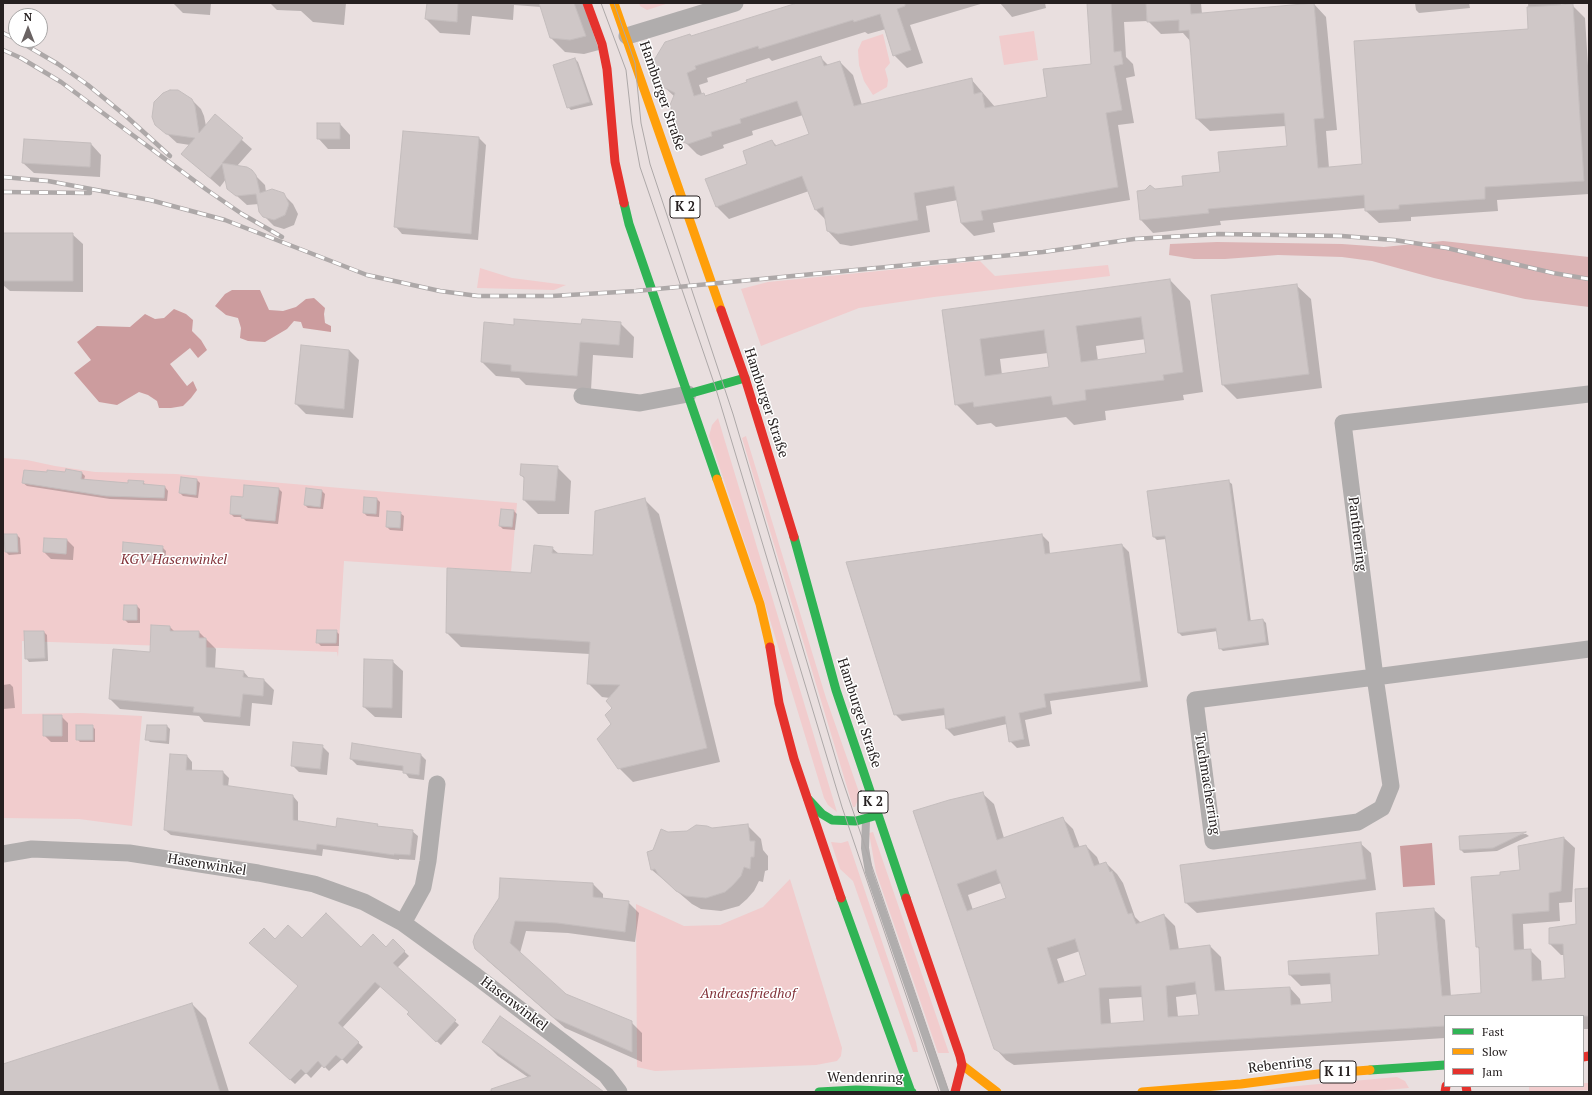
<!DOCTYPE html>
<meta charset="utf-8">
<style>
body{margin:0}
#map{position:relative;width:1592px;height:1095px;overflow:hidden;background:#e9dfdf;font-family:"PT Serif",serif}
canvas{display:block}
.frame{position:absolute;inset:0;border:4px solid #262020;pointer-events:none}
.legend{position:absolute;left:1444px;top:1015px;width:140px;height:72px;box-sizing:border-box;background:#fff;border:1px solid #a8a6a6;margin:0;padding:5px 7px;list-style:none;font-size:12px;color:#262020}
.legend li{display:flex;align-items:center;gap:8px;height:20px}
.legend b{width:20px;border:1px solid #a8a6a6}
.north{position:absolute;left:8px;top:8px;width:40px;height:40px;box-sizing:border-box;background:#fff;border:1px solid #a8a6a6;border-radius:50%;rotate:0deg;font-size:11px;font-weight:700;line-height:16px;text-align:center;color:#262020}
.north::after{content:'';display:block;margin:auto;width:14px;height:18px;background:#6a6363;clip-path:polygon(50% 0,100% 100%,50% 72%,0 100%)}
</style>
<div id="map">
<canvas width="1592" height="1095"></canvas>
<div class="frame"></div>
<ul class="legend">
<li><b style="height:5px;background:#30b455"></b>Fast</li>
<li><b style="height:5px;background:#ff9f0a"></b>Slow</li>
<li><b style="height:5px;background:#e5322d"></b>Jam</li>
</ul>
<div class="north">N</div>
</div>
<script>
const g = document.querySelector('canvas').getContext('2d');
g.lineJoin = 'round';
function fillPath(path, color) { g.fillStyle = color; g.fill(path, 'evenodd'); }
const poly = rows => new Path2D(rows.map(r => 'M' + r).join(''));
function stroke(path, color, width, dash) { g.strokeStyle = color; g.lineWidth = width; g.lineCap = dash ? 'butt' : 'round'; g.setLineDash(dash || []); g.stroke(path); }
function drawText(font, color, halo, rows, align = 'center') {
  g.font = font + ' "PT Serif",serif'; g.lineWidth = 3; g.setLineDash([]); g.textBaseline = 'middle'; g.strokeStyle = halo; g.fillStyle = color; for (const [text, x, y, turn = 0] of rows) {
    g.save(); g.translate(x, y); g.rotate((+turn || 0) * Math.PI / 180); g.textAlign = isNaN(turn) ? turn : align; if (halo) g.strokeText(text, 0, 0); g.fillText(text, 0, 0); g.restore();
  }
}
fillPath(poly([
 [639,3,669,3,647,10,640,6],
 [1034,31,1038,60,1004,65,999,36],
 [883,34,890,63,885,69,888,80,887,87,873,95,864,81,859,65,858,50,862,41],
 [980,261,995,276,1108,265,1110,276,934,297,859,308,761,346,741,289,768,282],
 [480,268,512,278,566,285,554,290,477,288],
 [718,418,827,779,837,812,828,805,824,798,763,597,709,436,712,425],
 [746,436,826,698,860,795,855,807,853,807,742,438],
 [3,458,27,460,55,466,95,472,176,474,517,503,511,572,344,561,338,657,337,652,22,641,22,714,81,713,142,716,132,826,79,819,3,818],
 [873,832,949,1053,938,1053,876,872,869,833],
 [848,841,916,1042,918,1052,913,1052,853,881,840,869,831,842,841,843],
 [790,879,842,1048,841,1056,837,1061,816,1065,655,1071,637,1067,636,904,684,926,720,925,763,907],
 [1397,1077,1405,1081,1409,1088,1362,1092,1253,1092,1286,1087],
 [1583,1083,1589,1083,1589,1090,1529,1092,1529,1086,1583,1086]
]), '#f1cccd');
fillPath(poly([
 [1443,241,1589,257,1589,307,1525,299,1434,278,1372,261,1342,257,1278,255,1225,259,1194,259,1169,255,1170,244,1217,242,1342,244,1384,247]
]), '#dcb4b5');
fillPath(poly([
 [232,290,260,290,269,310,283,311,296,307,306,299,314,298,325,308,324,314,325,323,331,326,331,332,303,328,301,322,294,321,287,329,265,342,248,341,240,338,241,328,238,318,226,315,215,306,225,294],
 [174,309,186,314,193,320,192,331,201,340,207,350,198,358,190,348,170,364,187,386,193,381,197,390,191,398,183,406,171,408,159,408,157,401,148,395,139,392,117,405,99,402,74,373,91,360,77,342,97,326,130,327,145,314,155,319,164,318],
 [1432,843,1435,885,1403,887,1400,846]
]), '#cc9c9e');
fillPath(poly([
 [173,3,211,3,210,15,183,13],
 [270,3,346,3,344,25,313,22,301,11,277,10],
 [428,3,583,3,599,50,584,54,565,52,551,38,541,7,514,5,513,20,472,16,470,35,440,33,426,19],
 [800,3,984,3,910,25,923,63,907,68,894,55,886,29,868,34,865,32,772,61,769,58,707,78,708,82,699,85,702,94,706,97,821,58,829,66,840,62,853,75,862,105,971,79,995,107,1049,98,1092,65,1088,3,1201,3,1202,14,1314,4,1326,17,1337,130,1326,131,1329,168,1363,165,1530,30,1528,3,1561,3,1561,6,1572,5,1585,18,1589,81,1589,194,1497,200,1498,211,1411,217,1411,221,1379,223,1366,211,1366,208,1220,221,1221,225,1153,233,1141,220,1139,192,1184,187,1288,147,1286,126,1210,131,1197,119,1191,42,1183,33,1161,34,1148,21,1124,22,1126,57,1133,64,1135,76,1126,78,1134,123,1118,125,1130,200,993,223,995,232,974,236,961,223,958,200,926,206,930,232,851,246,840,244,828,231,826,220,816,210,809,191,729,219,716,206,749,165,772,141,777,146,811,134,803,115,752,131,753,135,723,145,724,148,701,156,697,154,684,141,675,97,663,86,690,35,692,37],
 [1000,3,1045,3,1046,8,1012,17],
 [1415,3,1469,3,1470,8,1419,13,1416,10],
 [575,59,578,62,593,105,571,110,568,107],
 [191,99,201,109,204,116,206,126,215,116,252,149,237,166,251,171,265,185,266,192,283,194,293,204,298,214,294,225,284,229,274,226,264,216,259,204,247,205,228,188,226,179,220,187,182,154,190,145,177,143,156,124],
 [340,124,350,135,350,149,328,149,318,138],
 [479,138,486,145,478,240,402,234,396,227],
 [91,144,101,155,100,177,34,173,23,163],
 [3,234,72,234,83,244,83,292,10,291,3,285],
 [1170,280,1190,301,1203,392,1183,395,1184,400,1105,411,1106,420,1074,425,1066,417,996,427,991,423,977,425,956,404,943,311],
 [1146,339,1148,354,1098,361,1096,346],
 [1048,353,1050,368,1002,375,1000,359],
 [1296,285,1311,299,1322,388,1237,399,1223,385],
 [485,323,515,326,620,323,634,337,633,358,593,355,591,390,526,385,519,378,496,376,482,362],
 [349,350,359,360,353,418,306,414,296,404],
 [557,467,571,481,569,514,538,514,524,500,525,479,521,475],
 [67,470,82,473,85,476,84,480,129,484,143,482,146,485,165,487,168,491,167,501,110,499,27,486,23,483,66,473],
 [197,480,200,483,198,498,183,496,180,493],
 [1228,481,1232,484,1251,622,1263,620,1266,623,1269,645,1223,651,1220,648,1218,631,1182,636,1179,633,1166,539,1157,540,1154,537,1148,492],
 [279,489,282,492,278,524,246,521,242,517,234,517,231,514],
 [322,491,325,494,323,509,308,508,305,505],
 [365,498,377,499,380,502,379,517,367,516,364,513],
 [645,500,659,514,720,762,633,782,619,768,612,724,613,708,610,698,602,697,588,683,590,654,461,647,447,633,532,574,552,548,559,554,594,556],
 [514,511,517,514,515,530,503,529,500,526],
 [400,513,404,516,403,531,390,530,387,527],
 [17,535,20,538,21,554,9,555,6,552],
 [1042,535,1049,542,1050,554,1122,545,1129,552,1148,687,1050,701,1052,714,1025,720,1030,746,1017,748,1010,741,1007,724,954,736,947,729,945,715,902,721,895,714],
 [67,540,74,547,73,560,51,559,44,552],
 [162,547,166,551,165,563,138,561,137,563,126,562,123,559],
 [137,606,140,609,140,623,128,623,124,619],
 [170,627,175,632,199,632,216,649,215,669,244,672,250,679,264,680,274,690,272,705,252,703,250,726,204,722,199,716,120,709,110,699,151,653],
 [336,631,339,634,339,646,321,646,317,642],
 [44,632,47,635,48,661,29,662,26,658],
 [392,661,403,671,402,718,375,717,364,707],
 [10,684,13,687,15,708,3,709,3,685],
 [61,716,68,723,68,742,51,742,44,735],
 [92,726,95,729,95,742,80,742,77,739],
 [167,726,170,729,169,744,150,742,147,739],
 [322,746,329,753,327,775,299,772,292,765],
 [421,755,426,760,424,780,409,778,404,771,357,765,351,759],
 [187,756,192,762,192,771,223,772,229,778,228,787,293,796,298,802,298,822,337,828,377,825,379,827,412,831,418,836,415,860,399,859,399,860,323,849,322,856,171,835,165,830],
 [983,794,994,804,1004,838,1062,818,1073,829,1080,848,1086,846,1097,857,1100,865,1106,863,1117,874,1123,883,1135,917,1141,923,1164,915,1175,926,1179,950,1210,946,1221,957,1225,992,1290,988,1300,999,1301,1005,1333,1003,1332,984,1301,986,1290,975,1289,962,1380,956,1434,910,1445,920,1451,997,1482,994,1480,950,1477,946,1501,876,1521,871,1564,838,1575,848,1572,902,1559,903,1560,921,1523,924,1524,951,1530,950,1541,961,1542,981,1566,979,1564,955,1561,955,1550,944,1577,925,1589,889,1589,1029,1583,1029,1583,1016,1445,1016,1445,1038,1014,1065,1006,1060,995,1048,914,812],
 [1001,883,1007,898,973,910,968,895],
 [1080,951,1087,976,1065,983,1057,959],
 [1198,994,1200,1016,1178,1017,1176,997],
 [1143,997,1145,1022,1111,1024,1109,999],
 [747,825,761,839,763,850,768,856,768,870,765,871,763,882,759,881,754,891,747,899,739,906,721,911,701,909,692,904,652,870,653,851,668,833],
 [1526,834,1529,836,1497,851,1464,853,1461,850,1460,837],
 [1360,843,1371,853,1376,890,1197,913,1186,903],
 [593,884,603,894,603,899,628,902,639,913,635,942,568,933,526,931,520,953,566,995,631,1022,642,1033,642,1062,565,1028,487,960,476,935],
 [275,940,302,940,361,948,386,949,393,941,409,956,397,968,459,1025,441,1045,412,1019,410,1012,381,986,342,1028,363,1047,347,1064,342,1059,329,1071,323,1065,311,1078,306,1073,295,1084,255,1048,299,987],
 [192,1004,206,1018,229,1092,3,1092,3,1065],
 [484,1042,603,1092,486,1092,529,1078,498,1056]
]), '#0003');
const building = poly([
 [427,3,458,3,457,22,425,19,427,3],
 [539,3,574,3,586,36,570,40,550,38,539,3],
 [797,3,905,3,905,6,897,9,911,50,893,56,880,14,854,22,853,20,759,49,758,46,695,66,696,69,687,73,694,96,704,93,705,96,747,82,746,80,821,56,824,66,840,61,854,106,972,78,974,94,982,92,985,108,1047,97,1043,69,1091,64,1087,3,1111,3,1114,52,1121,51,1123,64,1114,66,1122,110,1106,113,1118,187,981,211,983,220,961,223,954,186,914,193,918,220,838,234,827,231,823,207,815,210,802,176,716,207,705,179,747,164,743,151,772,140,775,146,809,134,797,101,740,119,741,123,711,132,712,136,688,144,683,142,670,105,675,93,663,87,653,62,665,42,690,34,691,36,797,3],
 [1146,3,1190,3,1191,14,1314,3,1324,118,1314,119,1318,168,1362,164,1354,41,1528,29,1527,7,1573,4,1584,181,1485,187,1485,199,1399,205,1399,209,1365,211,1364,195,1208,209,1209,213,1140,220,1137,191,1145,190,1150,185,1155,189,1183,186,1182,176,1220,172,1218,152,1287,146,1284,113,1196,119,1189,30,1179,31,1179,20,1147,22,1146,3],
 [575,58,590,102,567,108,553,65,575,58],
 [170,90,178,90,192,99,195,106,199,133,215,114,243,138,222,163,247,167,252,170,256,175,260,193,272,189,284,193,289,204,285,215,274,220,263,217,259,212,256,194,236,196,227,189,222,164,210,178,181,154,195,138,166,134,155,125,152,117,154,102,163,93,170,90],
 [317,123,340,123,340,139,317,139,317,123],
 [403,131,479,137,471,234,394,227,403,131],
 [24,139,91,143,90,167,22,163,24,139],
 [3,233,73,233,73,281,3,281,3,233],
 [1170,279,1183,372,1163,375,1164,380,1085,390,1086,400,1053,405,1051,396,974,407,973,402,955,405,942,310,1170,279],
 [1141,317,1146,353,1081,362,1076,326,1141,317],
 [1044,330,1049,367,985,376,980,339,1044,330],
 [1297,284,1309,374,1222,385,1211,295,1297,284],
 [514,319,581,324,582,319,621,322,619,345,580,342,577,376,511,371,511,365,481,362,484,322,514,325,514,319],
 [301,345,349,350,344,409,295,404,301,345],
 [521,464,558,466,555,501,523,500,524,477,520,475,521,464],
 [66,469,82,472,81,479,128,483,128,480,144,481,143,484,165,486,164,498,106,496,22,483,24,470,47,472,47,470,65,472,66,469],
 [181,477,197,479,196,495,179,493,181,477],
 [1229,480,1248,621,1263,619,1266,642,1219,649,1216,628,1178,633,1165,536,1153,537,1147,491,1229,480],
 [244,485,279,488,275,521,241,518,242,515,230,514,231,496,243,497,244,485],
 [306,488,322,490,320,507,304,505,306,488],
 [364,497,377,498,376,514,363,513,364,497],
 [645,498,707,748,618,769,597,739,611,724,605,715,612,708,606,701,620,685,587,684,590,642,446,633,447,568,531,573,534,545,553,547,552,553,593,555,595,511,645,498],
 [501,509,514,510,512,527,499,526,501,509],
 [387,511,401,512,400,528,386,527,387,511],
 [4,534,17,534,18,552,5,552,4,534],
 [1042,534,1045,554,1122,544,1141,681,1044,694,1046,707,1019,713,1024,739,1009,742,1005,716,946,729,944,708,894,715,846,562,1042,534],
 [44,538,67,539,66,554,43,552,44,538],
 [123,542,163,546,162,560,135,558,135,560,122,559,123,542],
 [124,605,137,605,137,620,123,620,124,605],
 [151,625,170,626,170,631,199,631,199,638,206,638,206,667,244,671,243,677,264,679,263,696,243,694,240,717,193,712,194,707,109,699,113,649,150,652,151,625],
 [317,630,337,630,336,643,316,643,317,630],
 [24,631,44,631,45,658,25,659,24,631],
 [364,659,393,660,392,708,363,707,364,659],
 [43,715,62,715,62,736,43,736,43,715],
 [76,725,93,725,93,740,76,740,76,725],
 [147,725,167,725,166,741,145,740,147,725],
 [293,742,323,745,320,769,291,766,293,742],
 [352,743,421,754,419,775,403,773,403,766,350,759,352,743],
 [170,754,187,755,186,770,223,771,223,785,293,795,293,820,336,827,337,818,378,824,377,826,413,830,410,855,394,854,394,855,317,844,316,850,164,830,170,754],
 [983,792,997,840,1063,817,1074,848,1086,845,1094,866,1106,862,1110,872,1112,871,1128,914,1132,913,1136,924,1164,914,1170,950,1210,945,1215,991,1290,987,1291,1005,1332,1002,1330,973,1289,975,1288,961,1379,955,1376,913,1434,908,1442,996,1481,993,1479,947,1476,947,1471,877,1500,875,1500,872,1520,870,1518,846,1564,837,1561,891,1549,893,1549,911,1512,914,1514,950,1531,949,1532,981,1565,978,1563,944,1549,944,1549,928,1576,924,1575,889,1589,888,1589,1016,1445,1016,1445,1026,1003,1054,994,1049,913,811,949,800,983,792],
 [996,870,1006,898,967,911,957,884,996,870],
 [1075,939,1086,975,1058,984,1047,948,1075,939],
 [1195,982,1199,1015,1168,1017,1166,986,1195,982],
 [1141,986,1144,1021,1101,1024,1099,988,1141,986],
 [748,824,750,841,755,841,754,857,751,857,750,869,744,867,741,876,733,885,725,892,706,898,686,896,676,891,658,874,655,869,651,870,647,852,653,850,661,829,668,832,687,831,696,825,707,826,712,828,748,824],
 [1526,832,1493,848,1460,850,1459,836,1526,832],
 [1361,842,1366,879,1185,903,1180,865,1361,842],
 [500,878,593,883,593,897,629,901,625,932,557,923,515,921,510,943,566,994,632,1021,632,1052,554,1018,475,949,473,942,475,935,499,898,500,878],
 [326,913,361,947,373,934,386,947,393,939,405,951,393,963,456,1020,436,1042,407,1014,409,1012,375,982,338,1023,359,1042,342,1060,336,1055,324,1068,318,1061,306,1074,301,1069,290,1080,249,1043,298,986,249,943,264,928,275,939,288,925,302,938,326,913],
 [192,1003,220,1092,3,1092,3,1064,192,1003],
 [500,1016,542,1046,604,1092,492,1092,491,1089,531,1076,482,1042,500,1016]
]);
fillPath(building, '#cfc7c7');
stroke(building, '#c4bdbd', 1);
stroke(poly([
 [866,820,865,848,869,872,945,1092]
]), '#b0adad', 8);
stroke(poly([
 [627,36,735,3],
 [1589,394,1343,423,1375,677,1391,786,1382,808,1358,822,1213,841,1195,700,1375,677,1589,649],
 [582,396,640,403,688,394],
 [3,854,32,849,129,853,258,873,314,884,364,902,403,923,476,976,606,1075,619,1092],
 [403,923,423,887,428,861,437,784]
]), '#b0adad', 17);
stroke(poly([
 [624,203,629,224,717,479],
 [688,394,745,378],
 [794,537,836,690,906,898],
 [808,799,822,814,832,820,856,821,878,815],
 [841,898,911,1092],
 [1370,1070,1445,1065],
 [819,1092,856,1090,912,1092]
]), '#30b455', 9);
stroke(poly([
 [614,3,721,310],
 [717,479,760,604,770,647],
 [962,1065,997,1092],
 [1142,1092,1241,1084,1318,1074,1370,1070]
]), '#ff9f0a', 9);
stroke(poly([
 [587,3,602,44,607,69,615,162,624,203],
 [721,310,745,378,794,537],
 [770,647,779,703,794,759,841,898],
 [906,898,960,1056,962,1065,955,1092],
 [1583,1057,1589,1056],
 [1466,1086,1467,1092],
 [1445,1092,1446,1086]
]), '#e5322d', 9);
stroke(poly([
 [601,3,626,70,632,124,640,167,715,386,842,807,939,1092],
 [614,3,635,63,641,123,650,164,733,414,840,773,949,1092]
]), '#ada8a8', 1);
const rail = poly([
 [3,33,16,39],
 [17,40,58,64,88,85,127,117,170,156],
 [3,50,21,58,61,82,207,190,242,214,282,237],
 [3,177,48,181,150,200,225,220,367,275,440,291,478,296,552,296,636,291,1043,252,1134,239,1218,234,1342,236,1394,240,1447,248,1553,273,1589,279],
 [3,192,90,193]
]);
stroke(rail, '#ada8a8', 4.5);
stroke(rail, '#fff', 3, [9]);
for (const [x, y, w] of [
 [685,207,30],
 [873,802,30],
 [1338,1072,36]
]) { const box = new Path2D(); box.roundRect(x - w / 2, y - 11, w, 22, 3); g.fillStyle = '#fff'; g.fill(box); stroke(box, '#262020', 1); }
drawText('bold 13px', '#262020', null, [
 ["K 2",685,207],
 ["K 2",873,802],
 ["K 11",1338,1072]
]);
drawText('14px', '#262020', '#fff', [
 ["Hamburger Straße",662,96,71],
 ["Hamburger Straße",766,403,72],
 ["Pantherring",1357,534,83],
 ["Hamburger Straße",859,713,72],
 ["Tuchmacherring",1207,784,81],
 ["Hasenwinkel",207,865,9],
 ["Hasenwinkel",514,1004,37],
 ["Rebenring",1280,1065,-7],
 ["Wendenring",865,1078]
]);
drawText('italic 14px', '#83333a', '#fff', [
 ["KGV Hasenwinkel",174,560],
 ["Andreasfriedhof",748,994]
]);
</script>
